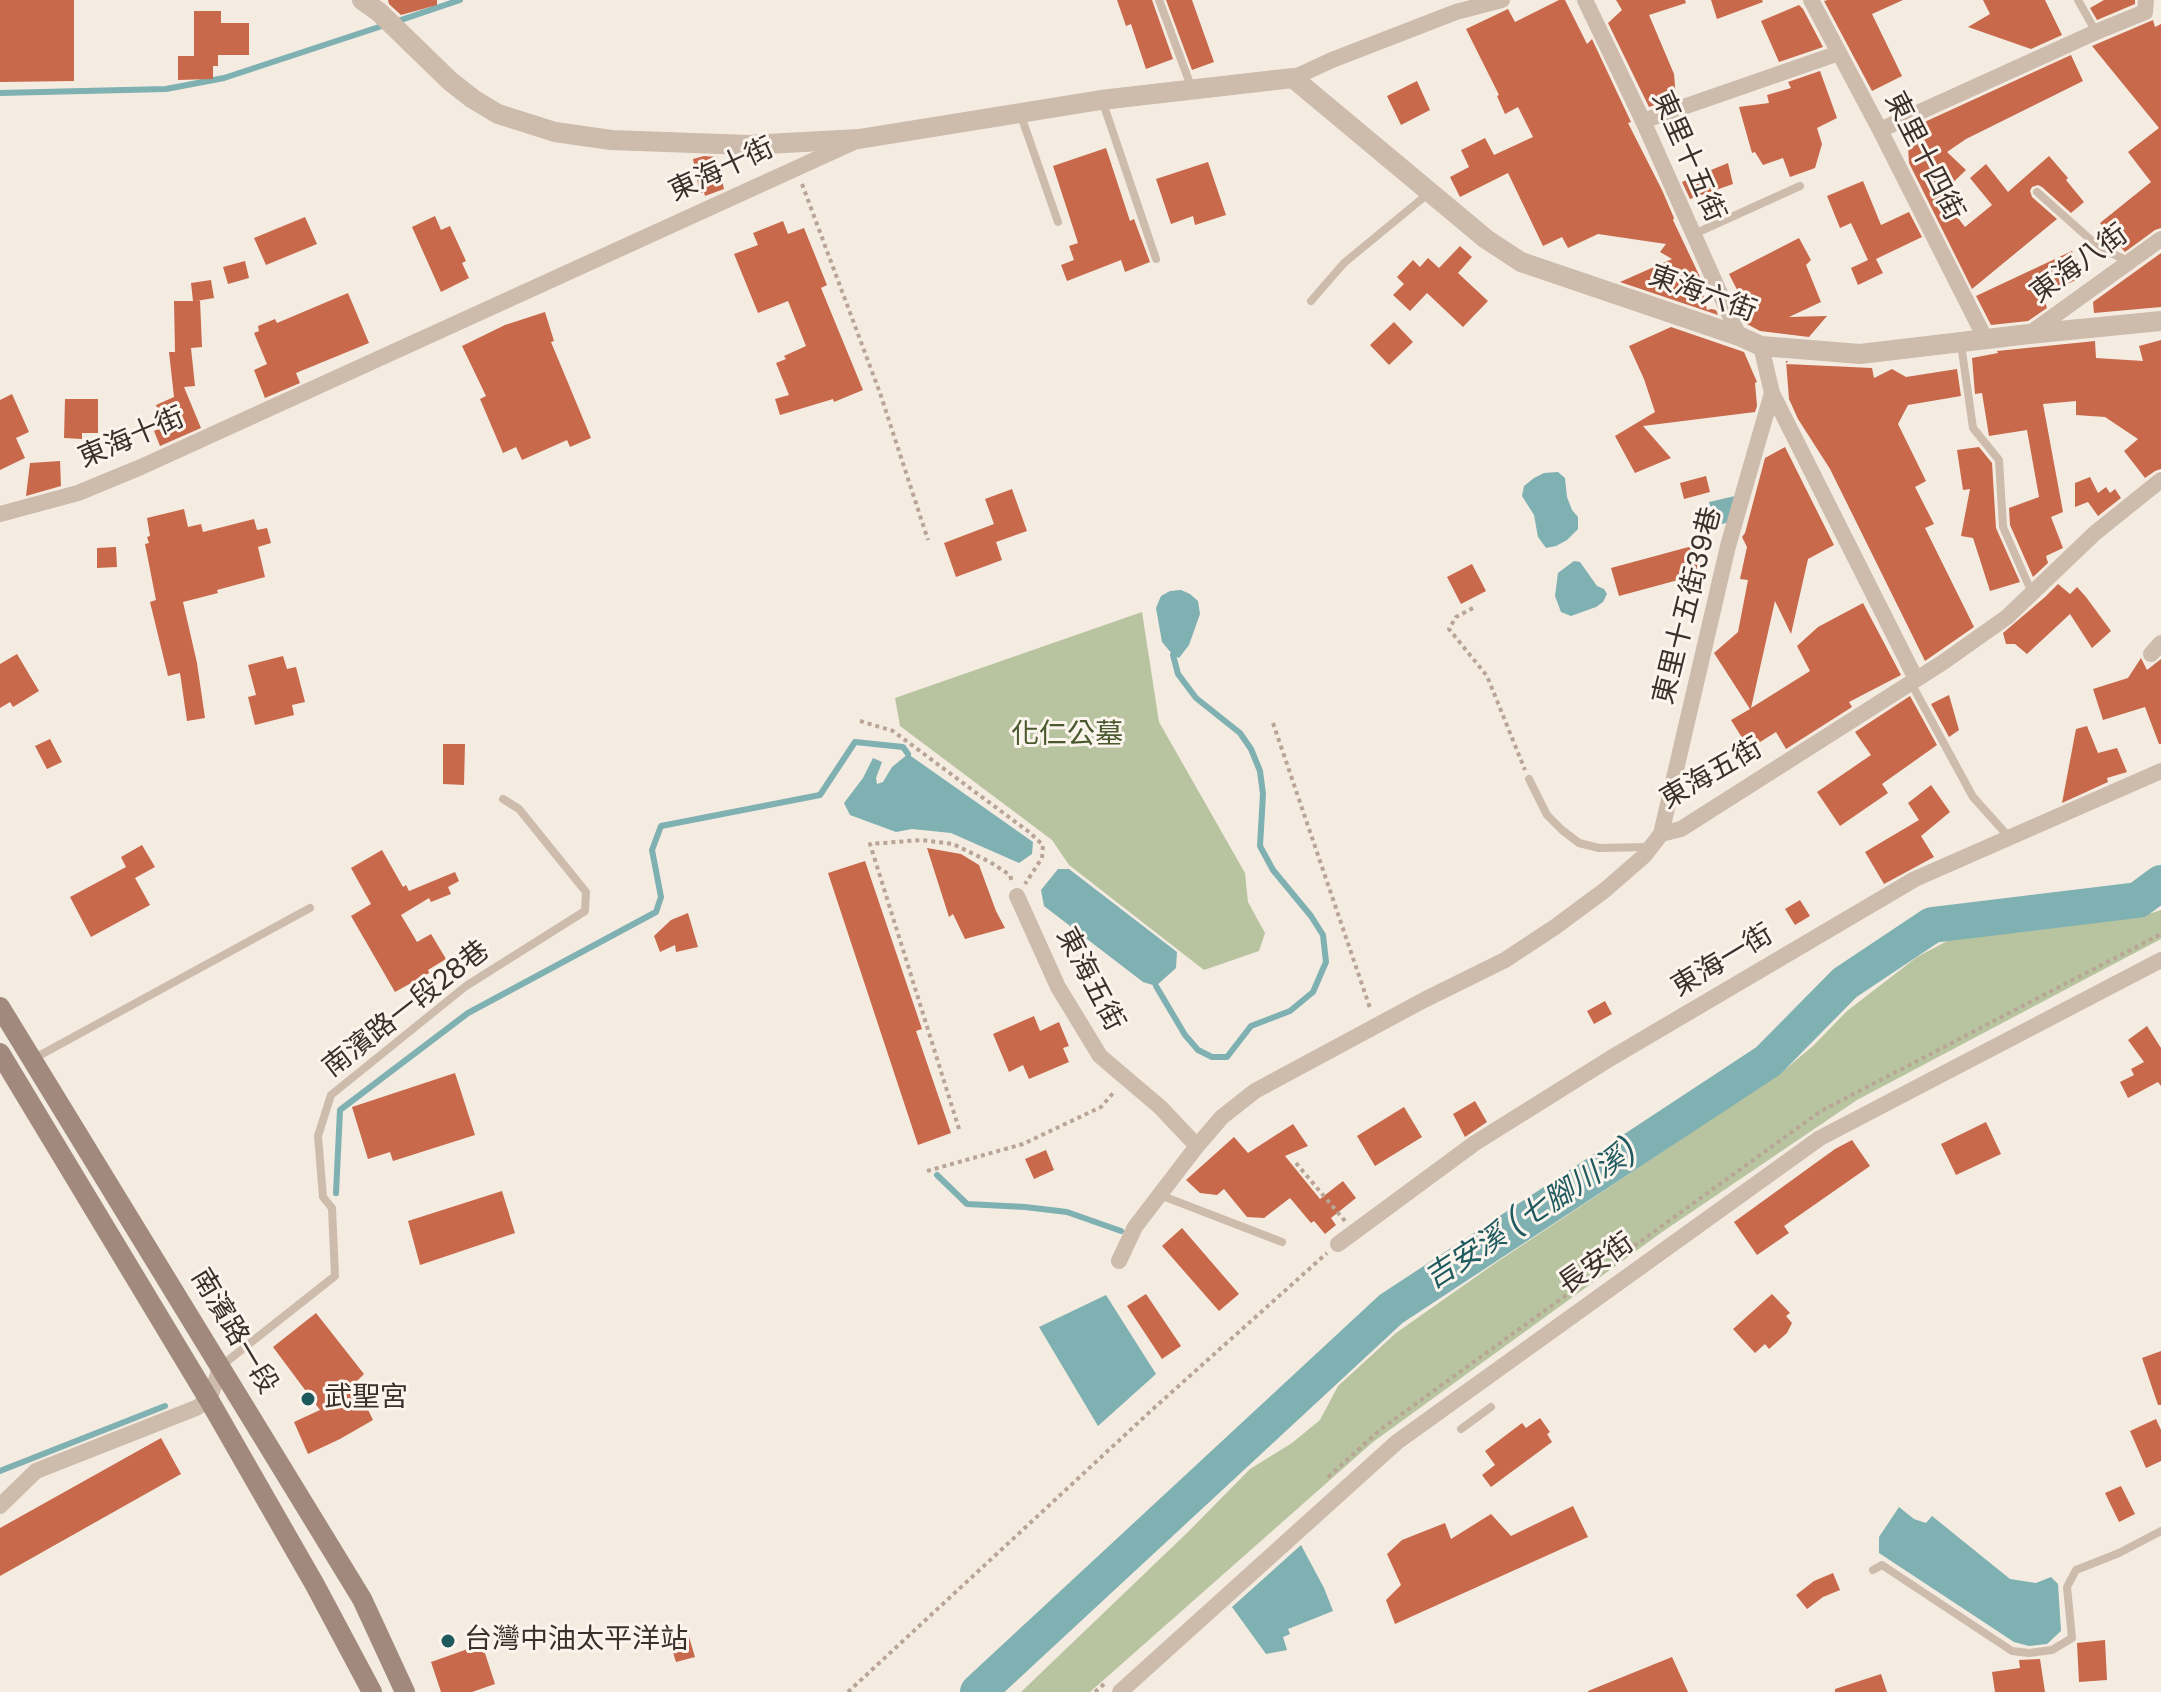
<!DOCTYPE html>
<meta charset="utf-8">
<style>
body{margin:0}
canvas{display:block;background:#f4ebe1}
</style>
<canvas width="2161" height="1692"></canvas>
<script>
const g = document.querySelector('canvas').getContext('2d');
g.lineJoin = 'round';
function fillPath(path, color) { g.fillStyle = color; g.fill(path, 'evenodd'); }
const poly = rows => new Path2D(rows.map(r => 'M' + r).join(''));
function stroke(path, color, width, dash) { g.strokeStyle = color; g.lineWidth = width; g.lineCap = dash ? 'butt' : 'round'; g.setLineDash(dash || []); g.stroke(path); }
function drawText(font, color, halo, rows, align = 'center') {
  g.font = font + ' Poppins,"Noto Sans TC",sans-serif'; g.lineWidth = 6; g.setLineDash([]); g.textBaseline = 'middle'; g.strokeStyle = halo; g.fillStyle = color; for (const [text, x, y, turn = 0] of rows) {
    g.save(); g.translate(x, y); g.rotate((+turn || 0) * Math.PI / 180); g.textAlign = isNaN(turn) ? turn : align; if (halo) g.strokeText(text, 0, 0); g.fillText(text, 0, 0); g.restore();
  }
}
fillPath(poly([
 [1142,612,1159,722,1245,873,1248,902,1265,933,1259,951,1204,970,1069,865,1052,840,900,726,895,698],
 [2161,910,2161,939,1857,1100,1665,1230,1373,1442,1090,1692,1021,1692,1188,1532,1250,1469,1292,1443,1320,1420,1338,1386,1396,1333,1494,1264,1782,1072,1814,1045,1847,1011,1917,957,1951,939,2136,918]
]), '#b8c4a0');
fillPath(poly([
 [1558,472,1565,478,1567,497,1572,510,1578,517,1578,529,1567,540,1556,546,1546,548,1538,537,1534,515,1522,496,1524,486,1534,478,1544,473],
 [1735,496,1730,522,1714,526,1709,502],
 [1574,561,1580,562,1597,586,1604,589,1607,594,1603,602,1596,607,1571,616,1561,612,1555,596,1558,573],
 [1181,590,1190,594,1198,601,1200,614,1189,645,1179,658,1173,655,1162,642,1156,608,1161,596,1170,591],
 [908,754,1033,842,1032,854,1019,863,951,833,912,829,896,832,850,815,844,803,863,778,873,758,882,762,876,778,877,784,883,782,892,767],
 [1058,869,1069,869,1177,952,1176,968,1156,986,1143,982,1044,906,1041,890],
 [1106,1295,1156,1374,1098,1426,1039,1327],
 [1899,1507,1914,1519,1926,1523,1932,1516,2010,1579,2036,1583,2051,1577,2058,1584,2061,1631,2047,1644,2029,1646,2014,1642,1879,1553,1879,1537],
 [1301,1545,1324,1588,1333,1611,1288,1629,1290,1634,1283,1637,1287,1650,1266,1654,1232,1607]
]), '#7fb0b2');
stroke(poly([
 [395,22,460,0],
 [0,93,166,89,224,78,385,25],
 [1156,986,1185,1035,1198,1050,1212,1057,1227,1057,1251,1026,1290,1011,1313,992,1326,962,1323,935,1311,916,1273,870,1260,846,1263,794,1260,771,1251,749,1240,733,1196,698,1178,674,1173,655],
 [937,1175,967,1204,1025,1207,1067,1212,1121,1231],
 [336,1193,340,1110,468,1013,656,912,661,897,652,850,661,826,820,795,855,742,903,747,908,754],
 [0,1471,165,1406]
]), '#7fb0b2', 6);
stroke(poly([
 [978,1692,1391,1309,1768,1061,1845,983,1932,925,2138,900,2161,883]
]), '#7fb0b2', 36);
fillPath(poly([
 [0,0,74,0,74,81,0,82],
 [388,0,437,0,437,5,401,15,389,4],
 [1117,0,1152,0,1173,59,1146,69,1131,24,1126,26],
 [1166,0,1192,0,1214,62,1192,70],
 [1559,0,1565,0,1587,44,1592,39,1631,122,1628,123,1662,190,1674,218,1673,220,1700,277,1707,310,1711,309,1716,310,1718,315,1620,282,1672,259,1660,252,1666,244,1598,234,1568,248,1562,237,1543,246,1508,173,1460,197,1450,177,1469,167,1461,150,1485,138,1494,155,1533,137,1518,107,1505,114,1497,96,1499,95,1466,29,1508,9,1515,22],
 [1616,0,1685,0,1686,3,1649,15,1674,74,1676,98,1649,107,1608,23,1622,10],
 [1711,0,1762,0,1763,2,1717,19],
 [1828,0,1903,0,1872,14,1902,76,1872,91,1824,1],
 [1983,0,2045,0,2062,35,2031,49,1968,27,1990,14],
 [2104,0,2135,0,2135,4,2097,20,2090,8],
 [1799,5,1803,9,1823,47,1779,62,1761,21],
 [194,11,221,11,221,23,249,23,249,55,218,55,218,66,213,66,213,79,178,80,178,56,194,56],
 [2153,20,2155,27,2161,24,2161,228,2155,230,2125,252,2100,223,2151,182,2128,152,2159,128,2092,46],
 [2071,55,2083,81,1966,139,1947,152,1966,170,1940,195,1965,227,1992,205,1970,178,1986,164,2008,192,2049,156,2068,178,2066,180,2084,202,2071,213,2042,187,2038,185,2032,187,2030,191,2032,197,2057,219,1972,289,1909,163,1907,130],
 [1820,71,1837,118,1817,128,1822,144,1815,168,1790,177,1783,158,1763,165,1755,152,1752,153,1739,107,1769,103,1767,95,1791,88,1788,82],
 [1417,81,1430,110,1401,125,1387,96],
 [1106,148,1130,221,1134,219,1150,262,1125,272,1121,260,1067,281,1061,265,1074,260,1069,246,1078,243,1053,166],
 [704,156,717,157,724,189,705,196,704,192,700,193,693,159],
 [1208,162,1226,215,1195,225,1193,216,1171,224,1156,179],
 [1728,163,1733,184,1690,199,1682,182],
 [1863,181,1881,225,1909,212,1922,237,1876,259,1883,273,1858,285,1851,268,1868,260,1851,223,1840,228,1827,196],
 [435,216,441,230,450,226,466,261,462,263,469,278,441,292,412,227],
 [305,217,317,244,266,265,254,238],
 [783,221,788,234,804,228,827,285,821,288,863,390,834,402,833,399,780,415,775,399,789,395,776,363,786,359,784,356,806,346,788,301,758,313,734,254,758,245,753,233],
 [1799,238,1811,260,1806,265,1821,302,1789,317,1827,316,1809,337,1760,331,1745,323,1744,320,1752,319,1729,274],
 [1460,246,1472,257,1458,273,1488,301,1463,327,1427,293,1410,311,1393,295,1404,284,1397,277,1413,260,1420,267,1428,258,1439,268],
 [2072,251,2084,276,2043,296,2047,308,2028,321,1991,325,1976,296],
 [2161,253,2161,307,2094,313,2093,302],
 [245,261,249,278,228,284,223,267],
 [211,280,214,298,196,301,200,300,202,347,191,348,195,386,184,387,201,428,160,446,154,431,165,426,156,405,174,397,169,352,175,352,174,301,193,301,191,283],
 [348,293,369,343,296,373,300,383,265,398,254,370,267,364,254,333,259,331,258,326,275,319,277,323],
 [545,312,554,341,551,342,591,438,570,447,567,440,522,460,516,447,503,453,480,399,486,396,462,346,505,325],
 [1394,322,1413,342,1389,365,1370,345],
 [1671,327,1744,352,1757,382,1755,383,1757,406,1755,412,1643,426,1671,458,1635,473,1615,436,1655,412,1644,379,1629,346],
 [2161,340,2161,469,2155,471,2145,478,2124,451,2138,439,2105,417,2076,415,2076,401,2043,404,2063,512,2051,517,2063,548,2046,556,2048,563,2033,577,2010,525,2009,508,2039,497,2027,430,1989,436,1982,393,1975,394,1972,358,1998,353,1997,351,2095,341,2096,358,2143,361,2139,346],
 [1786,361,1788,361,1786,364,1872,368,1874,378,1892,369,1906,377,1957,369,1961,396,1908,405,1898,424,1926,481,1915,487,1934,524,1925,528,1974,627,1925,661,1830,469,1798,419,1789,399],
 [12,394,29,432,16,438,25,458,0,470,0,400],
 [65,399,98,399,98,433,82,433,82,439,64,438],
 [1785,447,1834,545,1808,559,1791,634,1775,601,1751,708,1810,671,1797,646,1818,627,1863,603,1901,675,1849,702,1852,707,1786,749,1776,732,1749,749,1731,720,1750,709,1714,653,1738,632,1748,580,1740,579,1747,547,1742,537,1745,533,1765,458],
 [1979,447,1992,463,1996,528,2020,582,1990,591,1973,538,1961,536,1970,489,1963,490,1957,450],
 [60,461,61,486,26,496,30,463],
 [1706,476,1710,492,1684,499,1680,483],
 [2090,477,2098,493,2106,487,2110,493,2115,489,2121,498,2098,516,2088,502,2075,507,2075,483],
 [1012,489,1027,531,996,542,1002,560,956,577,944,543,994,524,985,499],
 [184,509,188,527,201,524,203,532,254,519,257,530,267,528,271,543,258,547,265,577,217,590,218,593,183,602,197,663,205,718,187,721,180,673,168,676,150,602,156,600,145,544,149,543,147,537,150,536,147,518],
 [1696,545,1704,573,1619,596,1611,568],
 [116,547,117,567,97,568,97,548],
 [1472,564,1486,591,1461,604,1447,577],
 [2058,584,2070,594,2077,587,2086,597,2111,631,2092,648,2070,614,2027,654,2015,644,2006,644,2003,633,2045,597],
 [17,654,39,691,13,707,10,702,0,708,0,664],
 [283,656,287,669,296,667,305,702,292,705,294,715,255,725,248,697,256,695,248,665],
 [2141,658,2147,670,2161,659,2161,744,2159,744,2145,707,2103,720,2093,689,2128,678],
 [1949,695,1959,730,1949,737,1931,704],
 [1910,696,1937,745,1882,784,1888,793,1840,826,1817,792,1871,755,1855,732],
 [2087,726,2098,753,2117,748,2127,772,2107,778,2108,782,2062,803,2076,729],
 [50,739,62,762,47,769,35,746],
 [443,744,465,744,464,785,443,784],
 [1931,785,1950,812,1921,836,1934,857,1884,884,1865,852,1919,820,1908,803],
 [142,845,155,867,135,878,150,905,91,937,70,897,126,867,121,857],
 [927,848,961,854,979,865,996,911,1005,928,965,939,953,914,949,917],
 [382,850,403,887,406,885,409,891,455,872,459,881,448,887,451,894,431,902,429,898,401,915,417,942,431,934,446,959,428,970,429,973,395,992,351,916,371,904,351,868],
 [865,861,922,1029,916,1031,951,1133,918,1145,828,873],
 [1800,900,1810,916,1795,925,1785,909],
 [688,913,698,947,676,952,675,945,660,952,654,936,671,920],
 [1605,1001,1612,1014,1594,1024,1587,1011],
 [1034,1016,1040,1031,1059,1022,1069,1046,1063,1048,1069,1062,1029,1079,1023,1065,1009,1072,993,1034],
 [2147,1026,2161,1048,2161,1086,2158,1082,2128,1098,2120,1082,2134,1075,2131,1069,2144,1062,2128,1040],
 [455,1073,475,1135,393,1161,390,1152,368,1159,352,1107],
 [1475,1101,1487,1122,1465,1137,1453,1114],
 [1404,1107,1422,1137,1375,1166,1357,1136],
 [1986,1122,2001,1154,1956,1175,1941,1144],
 [1293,1124,1308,1146,1285,1156,1320,1199,1343,1181,1356,1198,1331,1218,1336,1225,1325,1234,1314,1221,1311,1223,1290,1198,1264,1218,1247,1217,1224,1189,1217,1195,1200,1193,1186,1180,1234,1137,1248,1153],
 [1852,1140,1870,1166,1784,1226,1789,1233,1757,1255,1734,1222,1835,1149],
 [1046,1150,1054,1170,1034,1179,1025,1159],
 [502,1191,515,1233,420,1265,408,1221],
 [1182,1228,1239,1294,1219,1311,1162,1246],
 [1146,1294,1181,1346,1162,1359,1127,1306],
 [1772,1294,1790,1313,1786,1316,1792,1323,1787,1333,1769,1349,1765,1344,1755,1353,1733,1329],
 [316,1313,364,1374,355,1383,373,1420,340,1439,308,1454,294,1422,320,1410,273,1347],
 [2161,1351,2161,1405,2158,1405,2142,1358],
 [1540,1418,1550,1432,1547,1434,1552,1442,1491,1487,1482,1475,1495,1465,1485,1451,1522,1423,1526,1428],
 [2156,1419,2161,1430,2161,1461,2146,1468,2130,1431],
 [161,1438,181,1474,0,1576,0,1528],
 [2121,1486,2135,1514,2119,1522,2105,1493],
 [1573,1506,1588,1537,1395,1624,1386,1600,1401,1585,1387,1554,1402,1540,1445,1523,1451,1539,1491,1514,1511,1536],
 [1833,1573,1840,1590,1823,1597,1807,1609,1796,1595,1814,1581],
 [689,1637,695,1657,676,1662,670,1643],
 [2105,1640,2107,1680,2079,1682,2077,1643],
 [482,1644,495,1684,472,1692,441,1692,431,1662],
 [1672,1657,1688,1692,1588,1692,1588,1691],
 [2040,1659,2045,1692,1995,1692,1992,1672,2020,1668,2019,1660],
 [1881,1674,1887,1692,1835,1692,1835,1689]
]), '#c8694b');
stroke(poly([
 [802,184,880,393,928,540],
 [1473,608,1456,617,1449,629,1487,676,1525,770],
 [860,721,893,731,1029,832,1043,845,1042,858,1025,884],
 [1273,723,1370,1008],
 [959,1129,870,844,921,840,953,844,990,862,1010,875,1012,882],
 [1296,1163,1345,1221],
 [927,1171,1023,1144,1101,1107,1114,1092],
 [1328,1477,1381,1429,1821,1111,2161,934],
 [848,1692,1154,1408,1327,1253],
 [1095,1692,1104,1684]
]), '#b9a596', 4, [4, 4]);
stroke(poly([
 [1159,0,1192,89],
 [2078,0,2096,32],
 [1102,100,1156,259],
 [1020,113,1058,222],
 [2037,192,2100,248,2128,261],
 [1694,234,1800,186],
 [1311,301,1344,263,1429,193],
 [1961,344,1973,428,1999,460,2003,527,2032,593],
 [1911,683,1973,797,2009,837],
 [1529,779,1547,815,1562,830,1579,843,1599,848,1650,847],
 [33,1059,310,908],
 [1160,1195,1282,1242],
 [221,1366,335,1276,332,1208,323,1197,318,1136,331,1095,466,986,585,911,586,892,519,809,503,799],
 [1461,1429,1491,1407],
 [1873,1570,1882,1565,2012,1651,2029,1653,2052,1650,2072,1638,2067,1587,2076,1570,2119,1553,2161,1531]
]), '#cdbbac', 8);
stroke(poly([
 [1585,0,1643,121,1739,336],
 [1811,0,1880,130,1986,340],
 [1293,78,1332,60,1456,12,1502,0],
 [1643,121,1839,53],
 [1880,130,2096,32,2145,12,2146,0],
 [2029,334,2161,239],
 [1761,346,1772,393,1916,679],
 [0,514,78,493,141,467,854,142],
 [2151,654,2161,643],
 [1661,834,1728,546,1772,393],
 [1017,896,1058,987,1100,1056,1160,1107,1197,1146],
 [1338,1244,1475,1143,1611,1058,1915,879,2161,771],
 [1119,1261,1135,1227,1197,1146,1222,1117,1255,1091,1424,1000,1505,960,1555,927,1605,890,1644,856,1661,834,1681,829,1942,663,2007,617,2095,533,2161,480],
 [0,1506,36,1471,196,1408,209,1400,221,1366],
 [1120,1692,1397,1442,1820,1138,2161,960]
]), '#cdbbac', 16);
stroke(poly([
 [362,0,379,12,450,81,473,99,498,114,555,132,611,140,748,145,859,139,1101,100,1293,78,1486,239,1521,262,1739,336,1761,346,1860,354,2029,334,2161,321]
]), '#cdbbac', 20);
stroke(poly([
 [0,1007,362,1599,405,1692],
 [0,1053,209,1400,315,1585,372,1692]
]), '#a18a7d', 20);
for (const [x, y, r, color] of [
 [308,1399,8,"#1f5a5e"],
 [448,1641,8,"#1f5a5e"]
]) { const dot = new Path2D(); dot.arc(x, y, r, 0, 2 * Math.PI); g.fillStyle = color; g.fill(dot); stroke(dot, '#fbf5ee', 3); }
drawText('28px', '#3b302b', '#fbf5ee', [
 ["東里十五街",1687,157,66],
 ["東里十四街",1923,157,63],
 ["東海十街",722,171,-25],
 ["東海八街",2080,265,-36],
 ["東海六街",1702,295,20],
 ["東海十街",132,439,-23],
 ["東里十五街39巷",1689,606,-76],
 ["東海五街",1712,775,-30],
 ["東海一街",1723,962,-31],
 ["東海五街",1089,980,62],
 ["南濱路一段28巷",407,1010,-38],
 ["長安街",1597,1265,-35],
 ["南濱路一段",233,1332,59]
]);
drawText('28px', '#4a5a2e', '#fbf5ee', [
 ["化仁公墓",1067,736]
]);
drawText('28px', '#3b302b', '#fbf5ee', [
 ["武聖宮",324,1399],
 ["台灣中油太平洋站",464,1641]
], 'left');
drawText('italic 30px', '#1f5a5e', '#fbf5ee', [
 ["吉安溪 (七腳川溪)",1532,1216,-33]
]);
</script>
